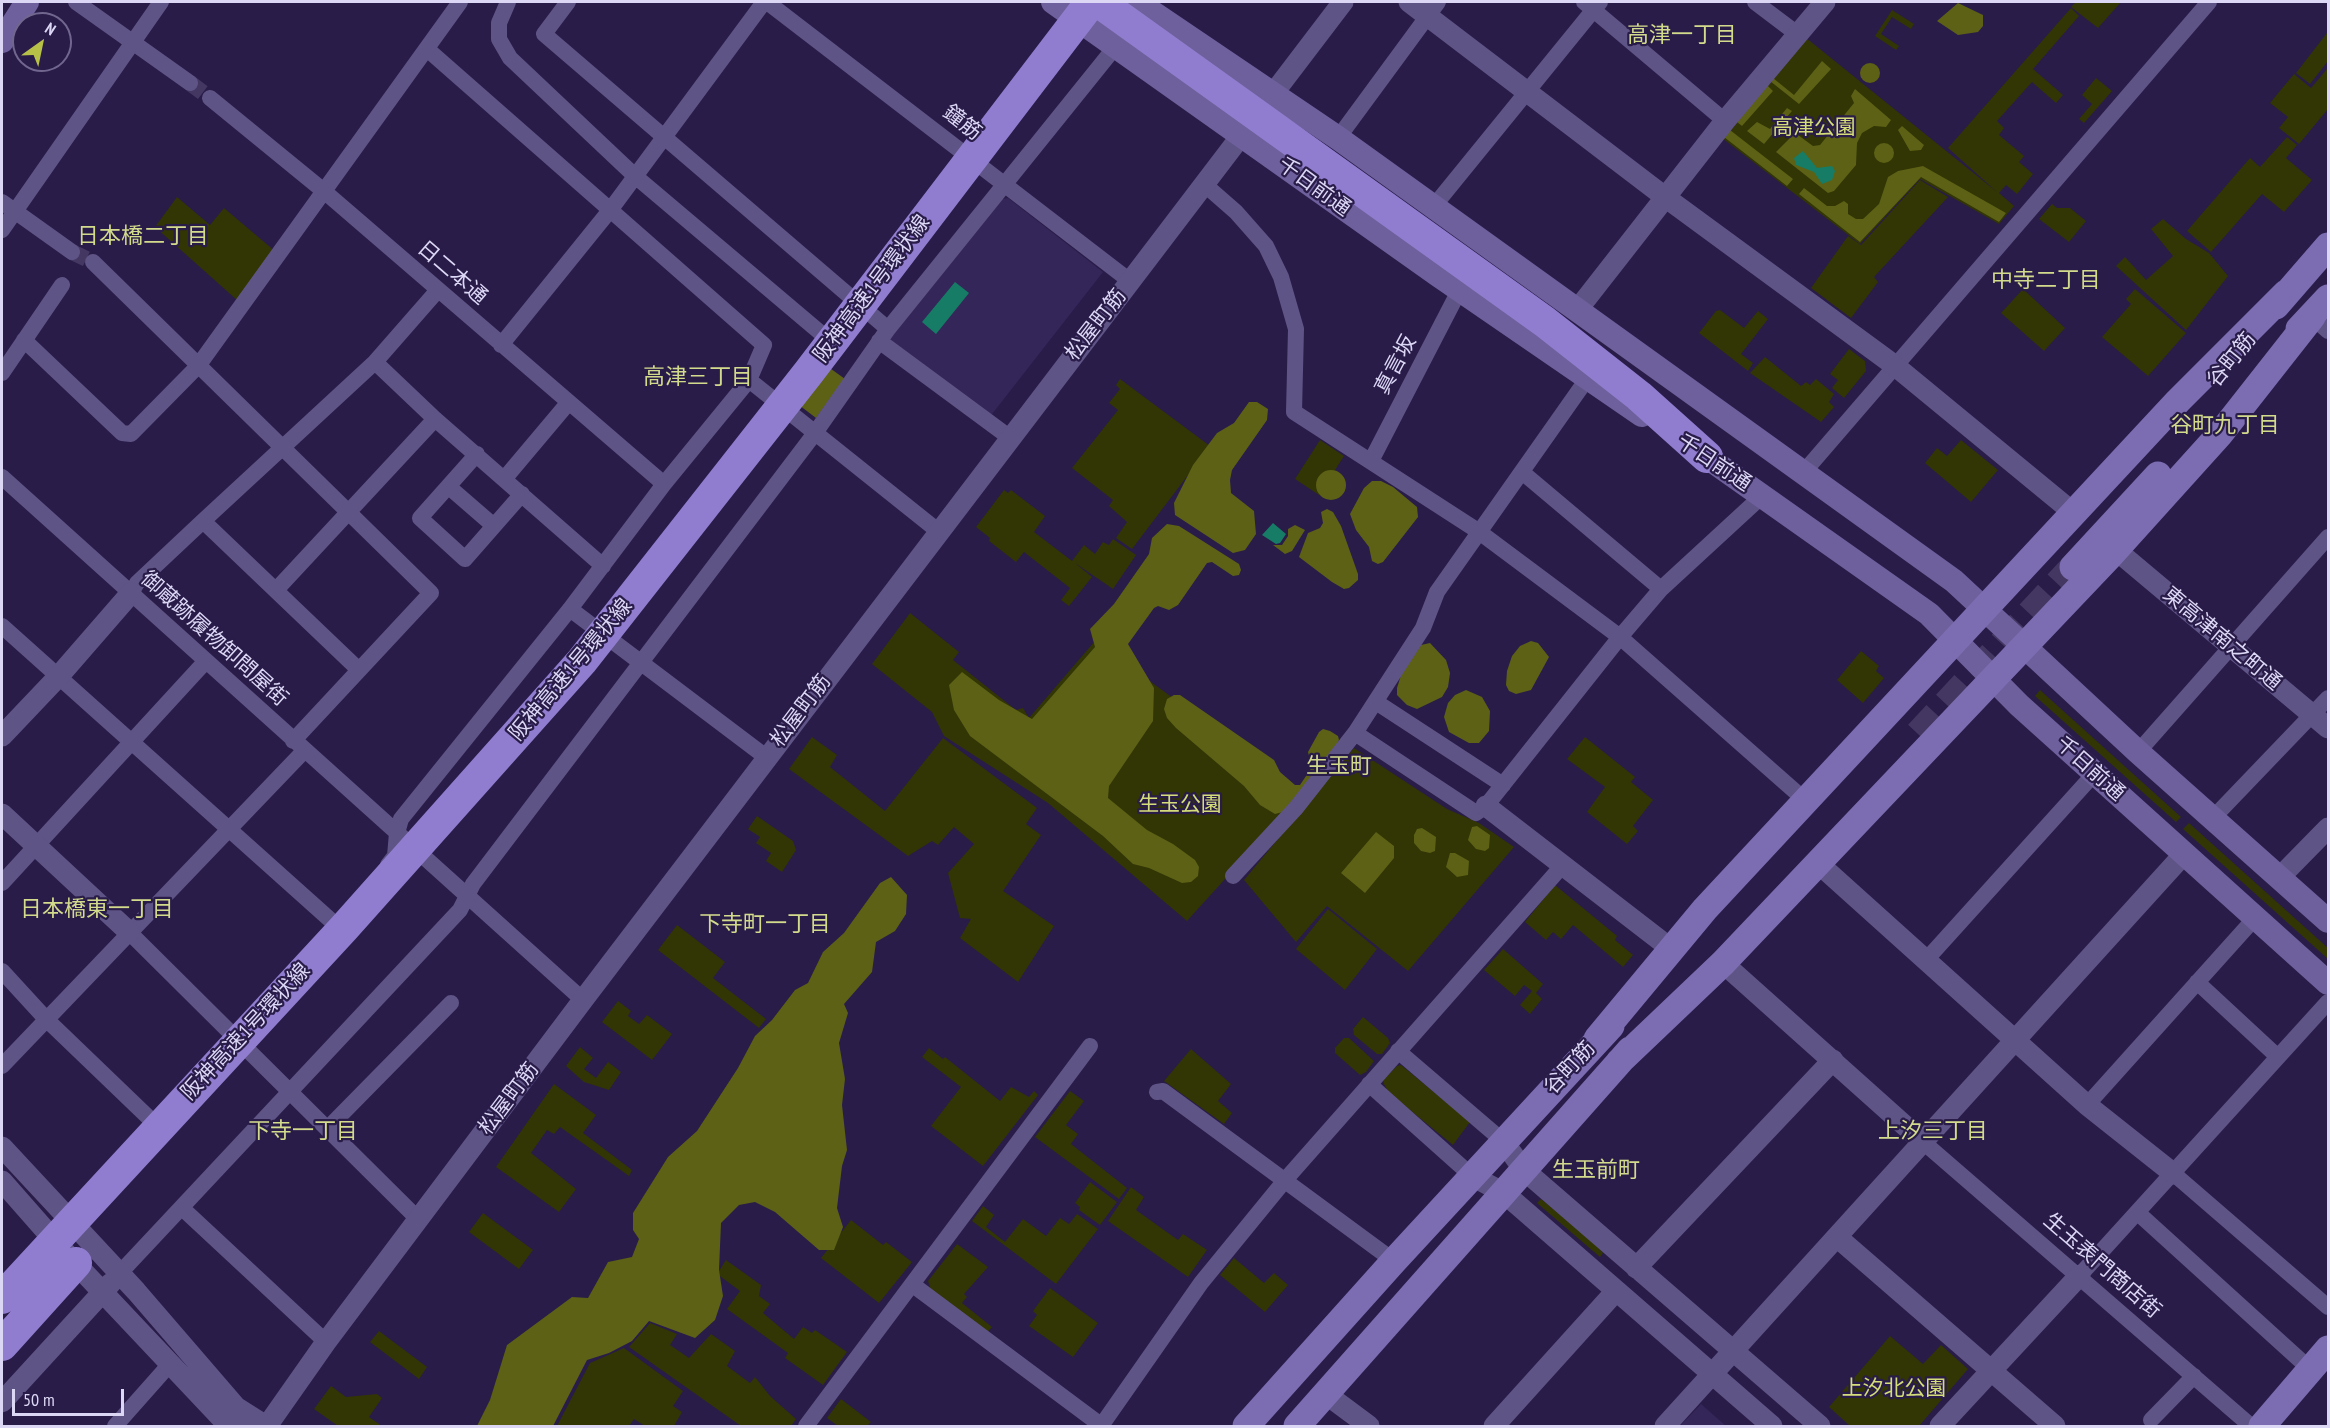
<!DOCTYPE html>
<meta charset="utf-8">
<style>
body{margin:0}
#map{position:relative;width:2330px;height:1428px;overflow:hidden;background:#291c49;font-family:"PT Sans Narrow",sans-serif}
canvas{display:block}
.frame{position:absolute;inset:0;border:3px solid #dcd7f5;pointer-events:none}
.north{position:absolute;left:12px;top:12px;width:60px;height:60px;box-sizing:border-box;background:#291c49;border:2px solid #71678e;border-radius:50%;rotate:33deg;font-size:16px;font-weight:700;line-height:24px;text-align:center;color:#dcd7f5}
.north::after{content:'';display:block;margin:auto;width:21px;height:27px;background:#b8c147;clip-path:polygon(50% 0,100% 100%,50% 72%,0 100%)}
.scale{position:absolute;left:12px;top:1389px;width:112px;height:27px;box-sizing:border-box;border:3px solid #dcd7f5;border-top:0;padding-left:8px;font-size:18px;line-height:21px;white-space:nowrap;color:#dcd7f5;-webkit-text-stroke:4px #291c49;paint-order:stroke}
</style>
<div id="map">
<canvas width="2330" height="1428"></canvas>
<div class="frame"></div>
<div class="north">N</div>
<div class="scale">50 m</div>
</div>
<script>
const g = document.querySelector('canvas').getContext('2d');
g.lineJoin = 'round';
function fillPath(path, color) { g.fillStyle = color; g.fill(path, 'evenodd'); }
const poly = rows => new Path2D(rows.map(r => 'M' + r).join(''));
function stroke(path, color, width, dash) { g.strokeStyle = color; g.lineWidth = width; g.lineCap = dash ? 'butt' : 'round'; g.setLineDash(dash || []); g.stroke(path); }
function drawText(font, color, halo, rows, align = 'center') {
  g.font = font + ' "PT Sans Narrow","Noto Sans JP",sans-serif'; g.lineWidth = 4.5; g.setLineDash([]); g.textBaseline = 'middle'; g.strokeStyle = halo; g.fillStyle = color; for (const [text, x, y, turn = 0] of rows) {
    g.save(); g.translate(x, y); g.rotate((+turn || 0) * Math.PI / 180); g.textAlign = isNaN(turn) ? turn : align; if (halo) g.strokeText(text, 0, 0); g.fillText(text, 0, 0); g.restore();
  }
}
fillPath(poly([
 [1008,198,1103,272,989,418,892,345,890,336,1002,199],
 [1701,1404,1726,1426,1680,1426]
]), '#352659');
fillPath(poly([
 [2076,2,2121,2,2098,28,2071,7],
 [2071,8,2079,16,2033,69,2063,95,2056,103,2032,82,1997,121,2004,128,1999,135,2024,156,2019,162,2033,174,2017,194,2006,185,1999,193,2014,206,1999,224,1920,179,1860,244,1722,138,1805,37,1997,192,1948,148],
 [1892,10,1914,24,1911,29,1892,17,1881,34,1899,46,1896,50,1875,36],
 [2327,33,2328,61,2310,84,2296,73],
 [2327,69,2328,109,2299,144,2279,128,2288,117,2270,103,2294,74,2311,88],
 [2096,78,2112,91,2084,123,2079,119,2092,104,2082,95],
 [2287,137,2297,145,2286,158,2312,180,2284,212,2262,194,2211,252,2187,231,2250,158,2260,167],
 [1920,180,1948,197,1874,277,1878,282,1851,318,1811,288,1848,236,1861,245],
 [177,197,210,225,224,208,276,252,238,301,155,227],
 [2052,204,2057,208,2070,208,2086,221,2069,242,2039,219],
 [2163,219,2186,239,2209,253,2228,276,2186,330,2116,266,2125,257,2146,280,2173,256,2151,229],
 [2023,289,2065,328,2044,351,2001,313],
 [2135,289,2186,333,2148,376,2102,337,2131,304,2126,299],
 [1720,310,1744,328,1758,311,1768,319,1741,354,1753,363,1748,371,1699,333,1716,311],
 [1849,349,1865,361,1866,371,1844,398,1832,388,1838,380,1830,374],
 [1765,357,1801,386,1806,382,1810,385,1816,379,1834,394,1829,402,1834,407,1821,422,1750,373],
 [1120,379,1210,446,1132,549,1116,538,1127,522,1109,506,1113,500,1072,468,1118,410,1109,403,1120,389,1116,385],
 [1320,440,1344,456,1319,495,1295,479],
 [1961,440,1998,470,1971,502,1925,463,1937,448,1947,456],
 [1004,490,1008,493,1011,490,1045,516,1034,532,1072,561,1084,545,1095,554,1103,542,1109,545,1113,539,1136,555,1113,589,1075,563,1092,577,1069,606,1061,600,1070,588,1024,552,1016,562,989,541,990,538,976,527],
 [910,613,959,652,953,660,1016,710,1023,708,1029,718,1095,641,1303,793,1187,921,1048,803,944,736,932,712,872,664],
 [1861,651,1879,666,1876,671,1884,678,1863,703,1837,680],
 [2040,690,2181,817,2176,822,2035,696],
 [812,737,837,755,830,767,885,811,943,738,1037,808,1026,824,1041,835,1003,891,1054,926,1018,982,960,938,971,919,960,918,948,873,974,844,954,827,938,845,932,841,908,856,789,769],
 [1585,737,1635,777,1631,782,1653,800,1633,826,1638,831,1627,844,1587,812,1605,787,1567,759],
 [1354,748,1447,809,1479,823,1514,847,1408,971,1327,906,1296,942,1244,880],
 [757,816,793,841,796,850,782,872,766,861,771,853,756,843,760,837,748,829],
 [2189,823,2328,948,2328,959,2183,829],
 [1555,885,1617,936,1615,940,1633,955,1623,967,1573,925,1561,939,1553,932,1546,940,1525,922],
 [1328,909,1377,949,1345,990,1296,949],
 [677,925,725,962,713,978,766,1019,759,1028,658,950],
 [1503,949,1543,984,1536,993,1542,999,1530,1014,1520,1005,1532,991,1524,985,1515,996,1484,970],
 [618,1001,631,1011,628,1016,639,1024,647,1015,672,1034,652,1060,602,1022],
 [1363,1017,1388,1038,1390,1043,1382,1054,1377,1054,1354,1035,1353,1029],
 [1344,1038,1349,1038,1374,1061,1366,1072,1360,1075,1335,1053,1335,1048],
 [580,1047,593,1058,584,1069,596,1078,608,1062,621,1072,609,1090,584,1082,566,1066],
 [929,1048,943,1059,945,1057,1000,1101,1011,1087,1029,1097,1034,1091,1038,1095,983,1166,931,1126,961,1087,922,1057],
 [1191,1049,1231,1084,1218,1101,1232,1113,1224,1124,1164,1081],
 [1401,1065,1470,1122,1453,1145,1389,1093,1384,1084,1383,1080,1397,1066],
 [554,1084,596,1115,583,1133,632,1170,629,1176,560,1127,554,1134,547,1130,531,1153,576,1189,559,1212,496,1167],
 [1070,1091,1084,1101,1066,1125,1078,1134,1071,1144,1127,1188,1119,1199,1035,1137],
 [1090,1182,1117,1202,1100,1225,1079,1210,1080,1207,1075,1203],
 [1131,1187,1144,1197,1136,1210,1178,1240,1183,1234,1207,1250,1188,1277,1108,1221],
 [1541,1199,1593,1242,1603,1253,1600,1257,1537,1203],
 [983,1206,994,1215,986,1227,1005,1242,1023,1219,1046,1236,1060,1218,1069,1224,1077,1214,1098,1229,1056,1284,972,1221],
 [483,1213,533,1250,519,1269,469,1232],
 [851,1220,883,1245,886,1242,912,1262,879,1303,821,1258],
 [957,1244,988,1267,964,1294,967,1297,962,1303,992,1327,987,1333,931,1290,928,1281],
 [1234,1258,1264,1283,1274,1273,1288,1285,1265,1312,1220,1275],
 [726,1260,761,1285,759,1296,770,1304,763,1313,794,1339,803,1327,812,1333,815,1330,847,1352,823,1385,785,1358,788,1353,727,1309,740,1291,717,1274],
 [1050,1288,1098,1323,1073,1357,1029,1326,1037,1315,1033,1311],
 [650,1323,677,1334,670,1345,689,1358,711,1334,735,1351,727,1366,750,1383,755,1377,770,1396,796,1419,791,1426,741,1426,629,1347],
 [379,1331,427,1367,419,1379,370,1342],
 [1890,1336,1923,1364,1941,1345,1968,1369,1919,1426,1850,1426,1829,1407],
 [624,1348,683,1391,673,1406,682,1412,674,1426,645,1426,634,1419,629,1426,557,1426,590,1363],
 [331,1386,346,1397,377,1394,382,1398,369,1417,382,1426,338,1426,314,1409],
 [841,1399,871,1422,867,1426,838,1426,827,1418]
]), '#323504');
fillPath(poly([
 [1958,3,1983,15,1983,26,1978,32,1958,35,1937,21],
 [1822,61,1831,69,1799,104,1770,81,1773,78,1794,95],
 '1860 73a10 10 0 1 1 20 0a10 10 0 1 1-20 0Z',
 [1767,85,1773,91,1742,126,1737,122],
 [1855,89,1891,120,1886,127,1874,126,1862,133,1857,143,1856,165,1834,191,1828,193,1776,152,1793,135,1798,135,1813,146,1820,145,1854,103,1851,96],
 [1787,108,1792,111,1764,144,1747,131,1757,122,1770,129],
 [1902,126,1924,145,1921,150,1910,151,1898,130],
 [1730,130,1793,179,1787,186,1724,137],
 '1874 153a10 10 0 1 1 20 0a10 10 0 1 1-20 0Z',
 [1923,166,2006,213,1999,222,1921,177,1860,242,1799,194,1804,188,1827,206,1835,206,1844,201,1848,204,1848,214,1856,219,1863,219,1879,204,1888,177,1898,171],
 [827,366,845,379,816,418,799,405],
 [1249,402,1257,402,1268,409,1267,420,1232,470,1230,480,1231,493,1254,511,1256,534,1245,550,1233,553,1175,515,1174,503,1193,465,1217,433,1234,423],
 '1316 485a15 15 0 1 1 30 0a15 15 0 1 1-30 0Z',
 [1372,481,1381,481,1393,487,1417,507,1418,517,1383,562,1378,564,1372,561,1369,547,1356,530,1350,514,1364,488],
 [1327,509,1333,512,1341,526,1358,574,1358,580,1349,588,1344,589,1332,582,1299,557,1308,533,1320,528,1323,523,1321,512],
 [1167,524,1179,526,1239,564,1241,570,1239,575,1233,576,1212,562,1207,563,1178,605,1169,610,1158,606,1154,608,1128,644,1154,688,1153,721,1109,786,1108,798,1147,830,1173,844,1195,860,1199,867,1198,876,1191,882,1182,883,1149,868,1133,864,1103,836,970,736,954,710,949,685,962,672,999,700,1032,719,1095,647,1090,629,1114,604,1149,554,1152,538],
 [1295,525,1305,530,1292,551,1285,554,1273,545,1282,545,1288,536,1288,529],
 [1531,641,1538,643,1549,657,1531,690,1516,694,1509,691,1506,685,1507,671,1512,656,1520,646],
 [1430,643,1446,660,1450,673,1448,687,1442,697,1417,709,1407,705,1397,695,1397,688,1401,675,1421,645],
 [1466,690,1482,697,1490,711,1489,731,1479,743,1469,743,1449,732,1444,717,1448,703,1455,695],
 [1174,695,1180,695,1274,760,1280,772,1295,785,1300,785,1312,767,1308,752,1319,732,1323,729,1330,731,1338,736,1339,740,1334,750,1283,812,1275,814,1260,805,1244,786,1176,728,1167,718,1164,709,1167,699],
 [1477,826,1490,835,1489,848,1485,851,1476,849,1468,840,1472,827],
 [1422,828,1436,837,1435,851,1430,853,1421,851,1414,843,1414,835,1417,829],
 [1376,832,1394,846,1394,858,1365,893,1341,873],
 [1450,853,1455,853,1469,861,1468,875,1457,877,1446,867],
 [891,877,907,895,906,914,895,931,876,942,872,972,844,1004,848,1013,839,1043,845,1079,842,1105,847,1150,842,1166,837,1208,843,1227,834,1250,819,1250,775,1212,755,1202,739,1205,721,1223,719,1270,723,1296,715,1320,695,1338,649,1321,632,1341,609,1353,587,1360,553,1426,477,1426,490,1400,507,1345,572,1297,588,1298,608,1262,632,1257,639,1239,633,1230,633,1213,668,1157,697,1131,738,1068,755,1036,772,1020,795,990,808,983,823,952,844,933,880,883]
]), '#5c6115');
fillPath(poly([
 [1803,151,1817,168,1832,166,1835,171,1832,180,1822,184,1814,172,1796,165,1794,158],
 [955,282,969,293,936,334,922,322],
 [1273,523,1286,534,1280,543,1276,544,1262,535]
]), '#167c66');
stroke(poly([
 [190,83,210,98],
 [72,252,93,262]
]), '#443863', 16, [16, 8]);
stroke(poly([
 [1918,734,2073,567]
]), '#443863', 27, [27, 14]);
stroke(poly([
 [76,2,190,83],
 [508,2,499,23,499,39,510,58,635,176,829,340,824,346],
 [568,2,544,34,888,329],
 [767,2,1130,281],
 [1584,2,1725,121],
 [1755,2,1796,33],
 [210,98,325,192,664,484],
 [1338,138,1438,2],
 [1204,184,1236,212,1266,246,1281,277,1296,329,1294,412,1478,531,1620,637,1806,801],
 [2,202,72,252],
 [1434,206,1600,2],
 [2,230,161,2],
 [93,262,431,593,293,741],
 [2312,317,2328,331],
 [24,340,122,433,131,434,198,366,460,2],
 [879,341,1009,437],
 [501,345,611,209,764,2],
 [375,362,435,419,603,566],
 [2,373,62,285],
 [749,380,938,531],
 [477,454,420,518,465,559,522,494],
 [1371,461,1460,289],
 [1522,472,1661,589],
 [1803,473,2209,2],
 [2,477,583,1000],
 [505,478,569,402],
 [449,487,494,526],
 [203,521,359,670],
 [276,590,435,419],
 [131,593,137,583,203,521,375,362,438,290],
 [570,609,766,757],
 [2,626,336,925],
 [1376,702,1503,785],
 [1355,733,1476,813,1486,806,1620,637,1661,589,1762,496],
 [2138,752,2328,537],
 [2212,819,2328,698],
 [388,865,395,856,397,833,401,819,570,609,664,484,749,380,764,345,427,49],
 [1233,876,1296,808,1355,733,1423,628,1437,592,1587,379],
 [2,883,205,662],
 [129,932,418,1219],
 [1926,960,2095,773],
 [2,971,46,1019,149,1118],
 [2197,982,2278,1057],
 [1398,1051,1503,1141],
 [2,1066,304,751],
 [1369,1084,1472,1176],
 [1157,1092,1163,1091,1394,1261],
 [2087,1105,2255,918],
 [327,1129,451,1003],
 [1922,1141,2251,1426],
 [2174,1174,2328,1307],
 [182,1208,326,1342],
 [2138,1213,2311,1370],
 [119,1274,460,910,473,884,815,433,888,329,1116,46],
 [2080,1275,2328,1002],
 [913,1285,1102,1426],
 [2151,1420,2194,1376],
 [115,1426,170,1364],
 [806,1426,1090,1046],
 [1101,1426,1201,1283,1286,1179,1563,865]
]), '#5f5486', 16);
stroke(poly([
 [1409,2,1665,197,1894,365,2075,514],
 [1578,309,1725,121,1825,2],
 [2116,550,2328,728],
 [2,736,58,677,131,593],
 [1486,806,1670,948],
 [2,814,129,932],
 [1819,864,2087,1105,2174,1174],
 [2279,878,2328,828],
 [1723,963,1922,1141],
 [1503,1141,1524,1170,1820,1426],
 [2,1147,136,1291,236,1407,266,1426],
 [1472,1176,1504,1193,1772,1426],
 [2,1181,60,1247,226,1423,261,1426],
 [1837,1237,2055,1426],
 [1636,1268,1833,1060],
 [1326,1394,1369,1426],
 [2,1402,111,1283],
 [267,1426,326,1342,583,1000,1343,2],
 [1494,1426,1616,1291],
 [1665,1426,2184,854],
 [1940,1426,2080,1275]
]), '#5f5486', 21);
stroke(poly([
 [1053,2,1438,275,1642,415],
 [1137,2,1338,138,1954,581,2138,752,2328,921],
 [2,41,27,2],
 [1694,448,1929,614,2019,705,2328,983]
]), '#6e609c', 24);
stroke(poly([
 [2276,306,2328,246],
 [2299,329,2328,298],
 [2073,567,2158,475],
 [1597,1039,1705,909,2178,401,2286,293],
 [1619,1062,1723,963,2109,557,2220,434,2312,317],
 [1246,1426,1394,1261,1611,1026],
 [1297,1426,1630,1050],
 [2262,1426,2328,1349]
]), '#7c6db2', 27);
stroke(poly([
 [1099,2,1545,322,1639,396,1707,457],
 [2,1298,344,928,582,661,809,372,1091,2],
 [2,1345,76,1263]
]), '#907dcf', 32);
drawText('21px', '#dcd7f5', '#291c49', [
 ["鐘筋",962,123,38],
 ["千日前通",1314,187,36],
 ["日二本通",452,273,41],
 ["阪神高速1号環状線",872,289,-53],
 ["松屋町筋",1096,325,-52],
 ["谷町筋",2232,360,-51],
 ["真言坂",1396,365,-62],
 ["千日前通",1714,463,34],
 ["御蔵跡履物卸問屋街",214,639,42],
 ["東高津南之町通",2222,639,40],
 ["阪神高速1号環状線",571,670,-50],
 ["松屋町筋",801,711,-53],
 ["千日前通",2090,769,42],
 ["阪神高速1号環状線",246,1032,-47],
 ["谷町筋",1570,1068,-47],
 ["松屋町筋",509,1099,-53],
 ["生玉表門商店街",2102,1266,41]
]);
drawText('21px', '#d4dd79', '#291c49', [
 ["高津公園",1814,128],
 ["生玉公園",1180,805],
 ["上汐北公園",1894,1389]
]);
drawText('22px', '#d2da8c', '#291c49', [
 ["高津一丁目",1682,36],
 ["日本橋二丁目",143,237],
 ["中寺二丁目",2046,281],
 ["高津三丁目",698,378],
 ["谷町九丁目",2225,426],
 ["生玉町",1339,767],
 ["日本橋東一丁目",97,910],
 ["下寺町一丁目",765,925],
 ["下寺一丁目",303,1132],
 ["上汐三丁目",1933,1132],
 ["生玉前町",1596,1171]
]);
</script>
